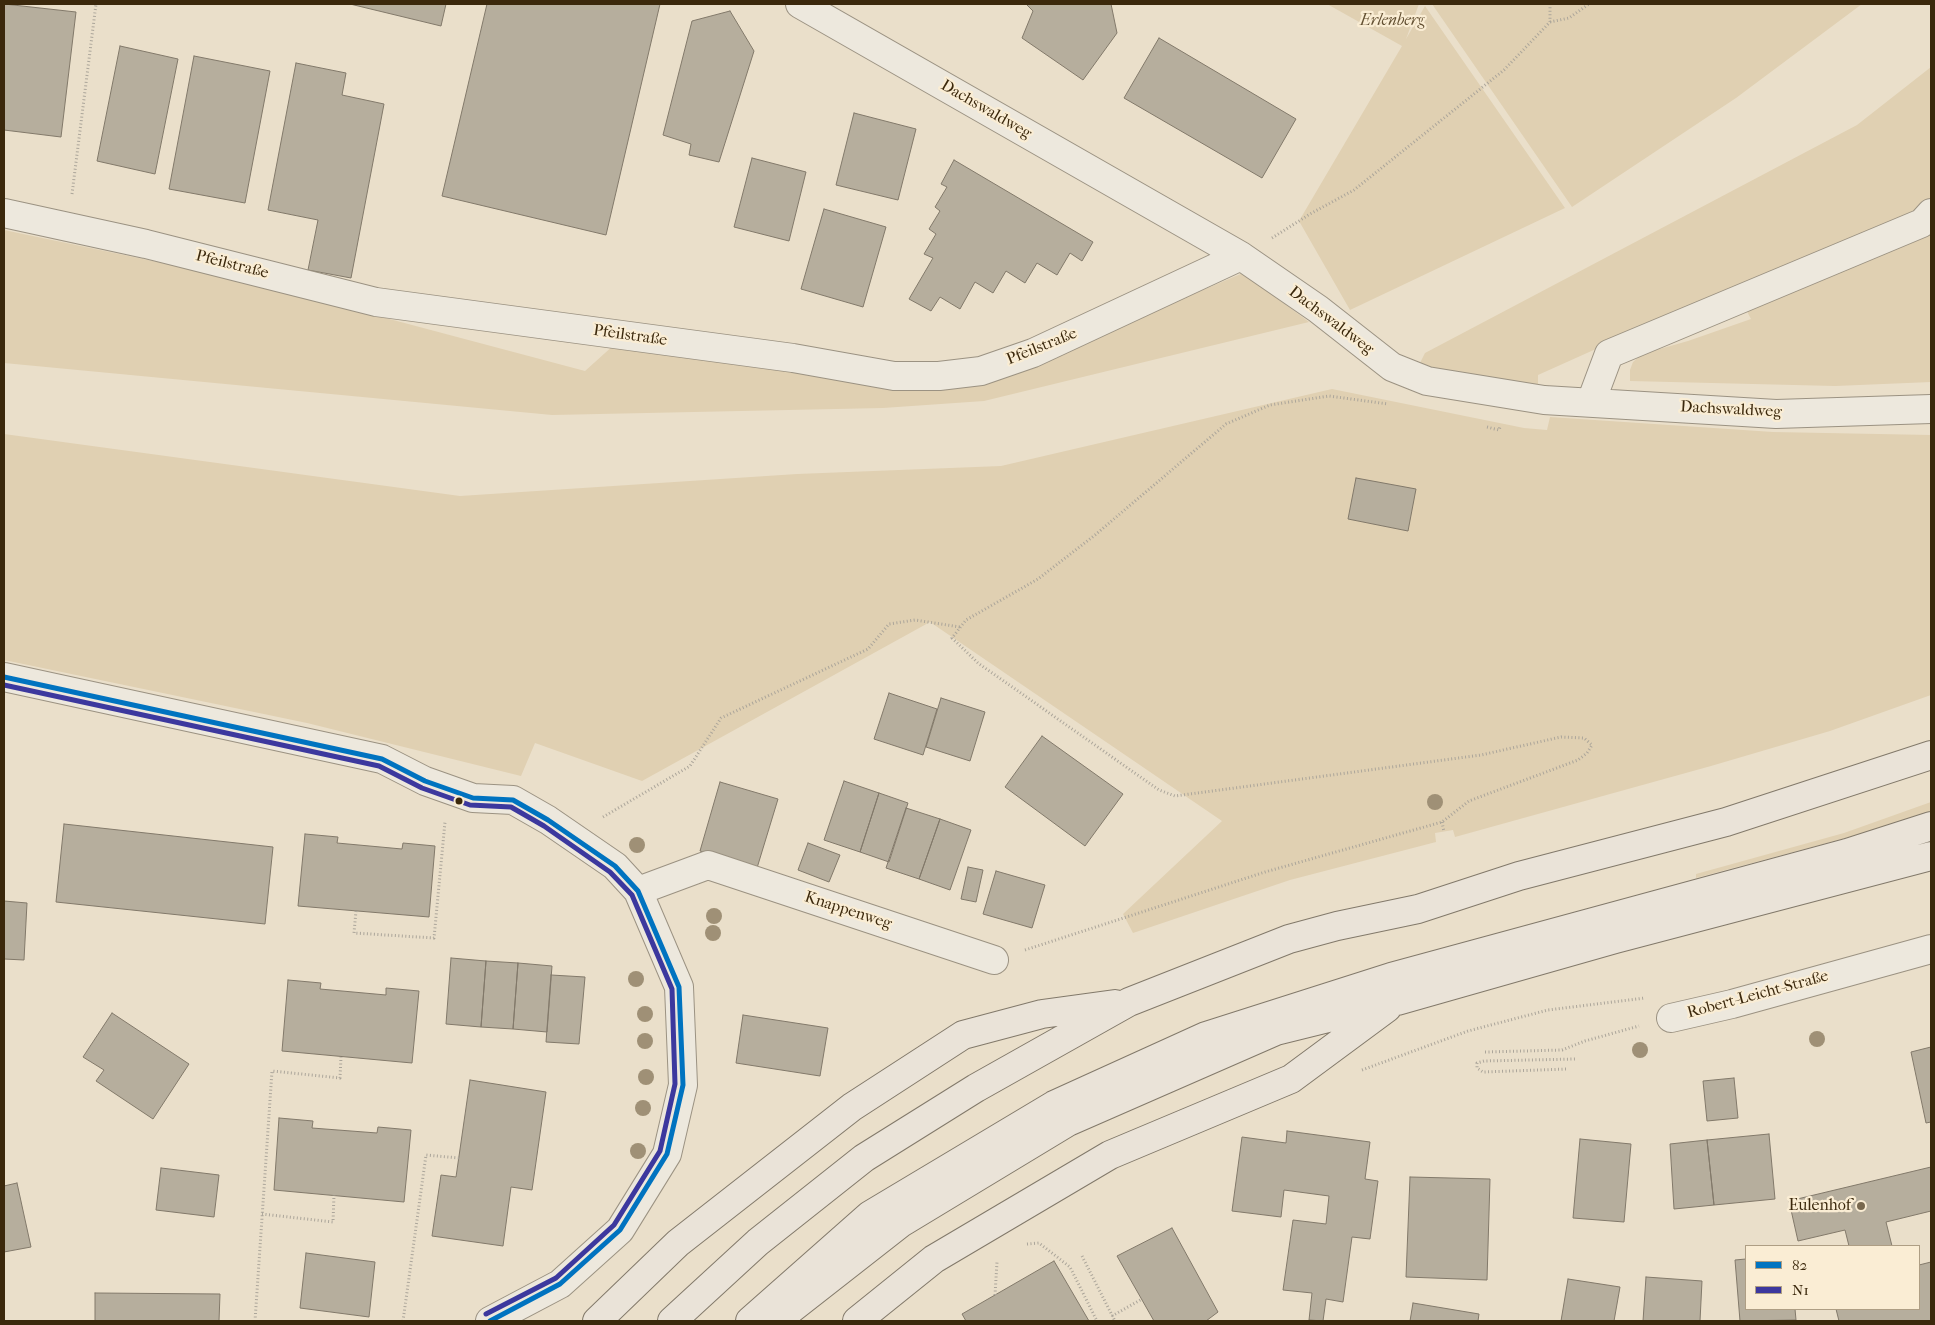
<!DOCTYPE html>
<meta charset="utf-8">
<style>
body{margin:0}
#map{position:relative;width:1935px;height:1325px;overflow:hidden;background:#eadfca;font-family:"IM FELL French Canon",serif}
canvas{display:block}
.frame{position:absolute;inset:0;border:5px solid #3b280c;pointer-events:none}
.legend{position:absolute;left:1745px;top:1245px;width:175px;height:65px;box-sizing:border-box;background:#faedd4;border:1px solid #ae9e84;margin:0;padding:6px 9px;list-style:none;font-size:15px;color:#3b280c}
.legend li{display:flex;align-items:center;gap:10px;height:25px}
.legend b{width:25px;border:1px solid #ae9e84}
</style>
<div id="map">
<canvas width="1935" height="1325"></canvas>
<div class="frame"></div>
<ul class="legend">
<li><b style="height:6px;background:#0073c0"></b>82</li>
<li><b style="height:6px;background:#3c389e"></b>N1</li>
</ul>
</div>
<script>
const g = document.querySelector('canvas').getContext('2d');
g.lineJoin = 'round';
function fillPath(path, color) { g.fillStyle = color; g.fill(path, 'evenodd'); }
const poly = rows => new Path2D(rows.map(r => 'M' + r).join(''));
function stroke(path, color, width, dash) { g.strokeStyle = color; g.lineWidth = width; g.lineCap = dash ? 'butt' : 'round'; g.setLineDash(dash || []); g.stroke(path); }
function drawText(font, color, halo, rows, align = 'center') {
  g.font = font + ' "IM FELL French Canon",serif'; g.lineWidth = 4.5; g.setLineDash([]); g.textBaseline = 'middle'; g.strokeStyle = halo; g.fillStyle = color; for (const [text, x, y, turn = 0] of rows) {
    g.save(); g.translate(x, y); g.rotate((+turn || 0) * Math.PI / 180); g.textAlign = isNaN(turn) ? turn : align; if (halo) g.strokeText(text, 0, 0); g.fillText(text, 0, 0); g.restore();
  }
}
fillPath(poly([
 [1327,4,1419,4,1406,39,1425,6,1565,208,1350,310,1299,221,1402,46],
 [1432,4,1862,4,1736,98,1572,207],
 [1931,67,1931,382,1835,386,1630,381,1630,370,1633,362,1642,354,1688,341,1751,319,1734,287,1538,375,1538,386,1417,369,1425,353,1857,125],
 [4,230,239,279,585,371,615,344,910,384,977,386,1243,273,1309,322,984,401,883,408,552,415,4,363],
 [1332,389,1524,428,1547,430,1550,417,1773,432,1931,435,1931,695,1830,731,1711,766,1455,837,1453,830,1435,833,1436,842,1290,880,1133,933,1123,914,1222,821,930,622,642,781,535,743,521,776,307,723,4,660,4,434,460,496,797,474,1001,466],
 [1931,802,1931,811,1857,835,1696,878,1696,874,1844,833]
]), '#e0d0b2');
const building = poly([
 [4,4,76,12,61,137,4,130,4,4],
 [350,4,446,4,441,26,350,4],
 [487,4,660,4,606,235,442,196,487,4],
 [1026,4,1111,4,1117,33,1083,80,1022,38,1033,11,1026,4],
 [730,11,754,51,719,162,689,155,691,144,663,135,692,21,730,11],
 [1159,38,1296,119,1262,178,1124,98,1159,38],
 [120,46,178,59,155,174,97,161,120,46],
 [194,56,270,71,245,203,169,189,194,56],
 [296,63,346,73,342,95,384,104,351,278,308,270,318,220,268,210,296,63],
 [854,113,916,129,898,200,836,185,854,113],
 [752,158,806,172,789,241,734,227,752,158],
 [954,160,1093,242,1082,261,1070,253,1057,275,1037,263,1025,283,1006,271,993,293,975,282,960,309,940,297,931,311,909,299,933,258,924,254,936,234,929,229,940,211,935,207,947,187,941,184,954,160],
 [824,209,886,227,863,307,801,289,824,209],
 [1356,478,1416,489,1408,531,1348,519,1356,478],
 [889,693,937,709,923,755,874,739,889,693],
 [941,698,985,712,970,761,926,747,941,698],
 [1042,736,1123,794,1085,846,1005,787,1042,736],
 [844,781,879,793,860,852,824,840,844,781],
 [720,782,778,799,757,868,700,851,720,782],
 [879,793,908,803,889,862,860,852,879,793],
 [906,808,940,819,919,879,886,868,906,808],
 [940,819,971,830,950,890,919,879,940,819],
 [64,824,273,847,265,924,56,902,64,824],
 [305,834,338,837,337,843,402,849,403,843,435,846,429,917,298,906,305,834],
 [808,843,840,855,829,882,798,870,808,843],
 [968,867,983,870,976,902,961,899,968,867],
 [996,871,1045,885,1032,928,983,914,996,871],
 [4,901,27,903,24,960,4,959,4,901],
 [451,958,486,961,481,1027,446,1024,451,958],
 [486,961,518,963,513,1029,481,1027,486,961],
 [518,963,552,966,547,1032,513,1029,518,963],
 [551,975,585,977,579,1044,546,1042,551,975],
 [288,980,321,983,320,989,386,995,386,988,419,991,412,1063,282,1051,288,980],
 [112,1013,189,1064,153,1119,96,1081,104,1070,83,1057,112,1013],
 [743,1015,828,1028,820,1076,736,1063,743,1015],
 [1931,1047,1931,1122,1926,1123,1911,1052,1931,1047],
 [1734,1078,1738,1118,1707,1121,1703,1081,1734,1078],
 [470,1080,546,1092,532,1190,511,1187,503,1246,432,1236,441,1175,456,1177,470,1080],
 [279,1118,313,1121,312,1128,377,1133,378,1127,411,1130,404,1202,274,1190,279,1118],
 [1287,1131,1370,1142,1365,1179,1378,1181,1370,1239,1352,1237,1343,1302,1326,1299,1323,1321,1309,1320,1312,1293,1283,1290,1293,1220,1326,1224,1329,1196,1284,1190,1281,1217,1232,1211,1242,1137,1286,1143,1287,1131],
 [1769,1134,1775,1199,1714,1205,1707,1140,1769,1134],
 [1580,1139,1631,1144,1624,1222,1573,1218,1580,1139],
 [1707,1140,1714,1205,1674,1209,1670,1144,1707,1140],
 [1931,1167,1931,1211,1886,1222,1892,1246,1849,1246,1845,1230,1798,1241,1789,1201,1931,1167],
 [161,1168,219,1175,214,1217,156,1210,161,1168],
 [1410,1177,1490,1179,1487,1280,1406,1277,1410,1177],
 [17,1183,31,1247,4,1252,4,1186,17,1183],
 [1172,1228,1218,1312,1206,1321,1154,1321,1117,1256,1172,1228],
 [306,1253,375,1262,369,1317,300,1308,306,1253],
 [1746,1259,1746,1309,1795,1309,1796,1320,1740,1321,1735,1260,1746,1259],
 [1054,1261,1089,1321,966,1321,962,1314,1054,1261],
 [1931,1262,1931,1321,1839,1321,1836,1309,1919,1309,1919,1265,1931,1262],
 [1646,1277,1702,1281,1700,1321,1643,1321,1646,1277],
 [1568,1279,1620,1287,1614,1321,1561,1321,1568,1279],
 [95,1293,220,1294,219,1321,95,1321,95,1293],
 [1413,1303,1479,1314,1478,1321,1410,1321,1413,1303]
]);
fillPath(building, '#b6ae9d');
stroke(building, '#82796a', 1);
const minor = poly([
 [800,4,1241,256,1318,309,1392,367,1427,381,1544,400,1776,414,1931,409],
 [4,213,146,244,376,302,793,358,894,376,939,376,981,371,1033,353,1241,256],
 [1591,402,1609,354,1922,223,1931,213],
 [4,677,382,759,425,781,473,798,513,800,548,820,615,866,638,891,679,987,683,1085,667,1154,620,1230,560,1284,490,1321],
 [638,891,708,865,994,960],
 [1671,1018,1732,1004,1931,949]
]);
const highway = poly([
 [777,1320,901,1223,1068,1122,1276,1031,1397,1001,1615,939,1931,856],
 [597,1321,678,1243,852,1107,963,1035,1042,1014,1115,1004],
 [672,1321,758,1242,864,1158,976,1088,1129,1002,1289,939,1337,926,1418,909,1519,876,1726,822,1931,755],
 [750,1321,870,1215,1054,1105,1206,1036,1391,977,1847,853,1931,826],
 [857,1321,934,1259,1110,1155,1291,1079,1387,1008]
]);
stroke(minor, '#9b9282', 30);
stroke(highway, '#82796a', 30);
stroke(poly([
 [1550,22,1569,18,1589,4],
 [72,194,96,4],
 [1272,238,1310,214,1354,190,1504,70,1550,22,1550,4],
 [1487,427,1499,430,1500,427],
 [603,817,690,766,721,718,868,649,889,624,915,620,960,627],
 [1442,822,1444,832],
 [356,911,354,933,434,938,445,822],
 [1025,950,1265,872,1442,822,1469,801,1578,760,1587,753,1592,745,1584,738,1561,737,1481,755,1175,796,1159,790,978,663,952,638,966,620,1038,579,1095,535,1226,424,1270,405,1329,396,1388,404],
 [1485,1052,1562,1050,1585,1041,1639,1026],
 [1566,1069,1483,1072,1477,1068,1477,1063,1484,1061,1575,1059],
 [1362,1070,1468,1031,1548,1010,1645,998],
 [262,1214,333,1222,334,1195],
 [1027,1244,1039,1243,1070,1267,1097,1321],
 [1082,1256,1115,1321],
 [995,1295,997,1262],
 [1112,1316,1142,1299],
 [255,1321,272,1071,340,1078,341,1057],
 [403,1321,426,1155,459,1158]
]), '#aba59a', 3, [1, 2.5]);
stroke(minor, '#ede8dd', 28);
stroke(highway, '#eae3d8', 28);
stroke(poly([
 [4,677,382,759,425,781,473,798,513,800,548,820,615,866,638,891,679,987,683,1085,667,1154,620,1230,560,1284,490,1321]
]), '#0073c0', 5);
stroke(poly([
 [4,685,379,766,422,788,470,805,511,807,544,826,610,872,632,895,672,989,675,1084,660,1151,614,1225,556,1278,486,1314]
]), '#3c389e', 5);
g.fillStyle = '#9f9076';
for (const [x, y] of [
 [1435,802],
 [637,845],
 [714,916],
 [713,933],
 [636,979],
 [645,1014],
 [1817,1039],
 [645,1041],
 [1640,1050],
 [646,1077],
 [643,1108],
 [638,1151]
]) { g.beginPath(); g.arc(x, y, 8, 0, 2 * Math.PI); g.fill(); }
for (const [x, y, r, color] of [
 [459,801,4.5,"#3b280c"],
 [1861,1206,5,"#78684e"]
]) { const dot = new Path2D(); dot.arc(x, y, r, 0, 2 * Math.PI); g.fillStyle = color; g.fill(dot); stroke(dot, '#faedd4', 2); }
drawText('italic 16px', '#624f31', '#faedd4', [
 ["Erlenberg",1392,21]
]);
drawText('16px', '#3b280c', '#faedd4', [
 ["Dachswaldweg",986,110,30],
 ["Pfeilstraße",232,265,14],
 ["Dachswaldweg",1331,321,37],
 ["Pfeilstraße",630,336,8],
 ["Pfeilstraße",1042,347,-22],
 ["Dachswaldweg",1731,410,3],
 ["Knappenweg",848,911,18],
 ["Robert-Leicht-Straße",1758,995,-15]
]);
drawText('16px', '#3b280c', '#faedd4', [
 ["Eulenhof",1851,1206]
], 'right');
</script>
